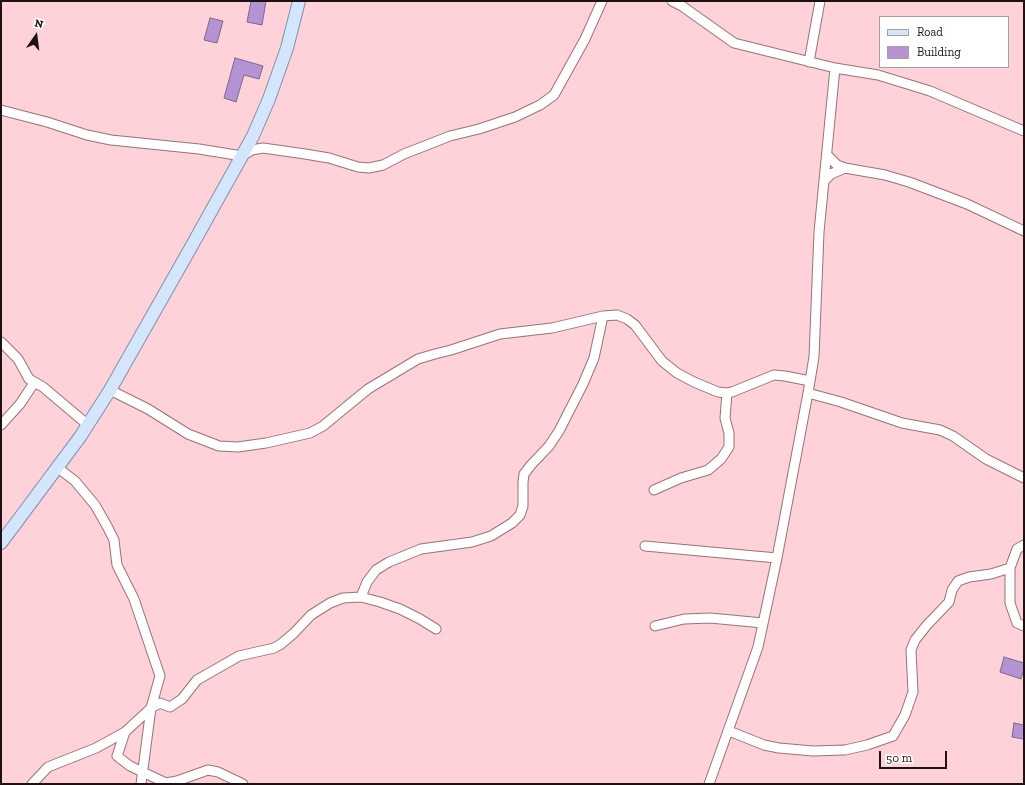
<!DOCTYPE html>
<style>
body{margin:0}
#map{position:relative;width:1025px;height:785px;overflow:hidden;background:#ffd1d8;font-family:"Zilla Slab",serif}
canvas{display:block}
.frame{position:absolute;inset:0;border:2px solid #1f1013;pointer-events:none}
.legend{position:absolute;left:879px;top:16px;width:130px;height:52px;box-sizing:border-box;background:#fff;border:1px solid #a59fa1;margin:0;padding:5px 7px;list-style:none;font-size:12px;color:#1f1013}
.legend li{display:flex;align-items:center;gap:8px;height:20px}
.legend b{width:20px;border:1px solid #a59fa1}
.north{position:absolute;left:16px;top:16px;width:40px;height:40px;-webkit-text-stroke:3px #fff;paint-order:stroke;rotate:14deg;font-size:11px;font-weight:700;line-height:16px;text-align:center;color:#1f1013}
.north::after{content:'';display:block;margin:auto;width:14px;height:18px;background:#1f1013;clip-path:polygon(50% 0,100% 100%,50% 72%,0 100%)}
.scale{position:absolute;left:879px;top:751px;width:68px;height:18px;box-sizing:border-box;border:2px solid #1f1013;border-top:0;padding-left:5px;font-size:12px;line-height:14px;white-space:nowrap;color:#1f1013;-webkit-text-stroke:3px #fff;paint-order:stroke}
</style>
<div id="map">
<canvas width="1025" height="785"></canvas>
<div class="frame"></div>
<ul class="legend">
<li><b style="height:5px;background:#d3e6fb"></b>Road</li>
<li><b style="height:11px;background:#b593d3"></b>Building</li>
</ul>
<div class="north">N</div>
<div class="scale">50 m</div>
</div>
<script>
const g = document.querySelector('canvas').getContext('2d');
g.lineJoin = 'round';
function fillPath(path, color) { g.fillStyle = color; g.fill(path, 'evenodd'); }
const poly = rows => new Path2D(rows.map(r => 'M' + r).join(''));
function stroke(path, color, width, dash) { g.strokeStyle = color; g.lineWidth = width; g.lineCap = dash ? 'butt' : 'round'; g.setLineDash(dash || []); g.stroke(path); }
const building = poly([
 [251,1,266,1,262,25,247,22,251,1],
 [210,18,223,21,217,43,204,40,210,18],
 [235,58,263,66,259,79,244,75,236,102,224,98,235,58],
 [1004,657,1024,663,1024,669,1021,679,1000,672,1004,657],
 [1014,723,1024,725,1024,739,1012,737,1014,723]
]);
fillPath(building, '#b593d3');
stroke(building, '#7b6a8a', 1);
const minor = poly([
 [672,1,682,6,734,43,835,68,878,75,930,91,1024,131],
 [809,62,820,1],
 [1,110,47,122,87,135,111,140,199,149,242,156,252,150,263,148,305,154,329,158,358,167,369,168,383,165,404,154,450,136,479,129,515,117,540,105,554,95,585,39,602,1],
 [827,155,837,165,845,168,885,175,909,182,967,204,1024,231],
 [825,180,831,174,845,168],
 [1,342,18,359,29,379,43,387,88,425],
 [110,390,148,409,188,434,219,446,238,447,266,443,310,433,323,426,368,389,418,359,435,354,451,350,500,334,552,328,603,316,617,315,627,319,635,325,662,361,677,373,694,382,718,392,727,393,732,392,774,375,785,376,810,381],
 [808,393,841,402,902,423,940,430,953,436,986,459,1024,478],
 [1,425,20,404,34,383],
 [58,468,75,481,95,505,107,526,114,540,117,565,134,599,160,676,151,708,141,784],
 [654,490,681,478,708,470,721,459,729,447,729,433,725,418,727,393],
 [1024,545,1017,549,1010,568,1010,603,1017,623,1024,626],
 [645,546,777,558],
 [361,597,367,582,376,570,389,562,421,549,472,542,491,536,512,523,520,515,523,506,523,482,524,474,531,465,549,446,559,431,583,384,594,358,603,316],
 [655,626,684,619,710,618,763,623],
 [729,731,764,745,779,748,813,751,845,750,867,745,893,736,905,715,913,692,911,650,915,640,927,625,949,602,952,590,958,581,969,577,991,574,1010,568],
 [125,732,117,756,130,766,166,783,177,781,208,770,218,772,243,784],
 [32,784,48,767,96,748,125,732,151,708,160,703,170,707,182,699,197,680,239,656,274,648,281,644,294,633,311,615,330,603,343,598,361,597,380,602,400,609,420,619,436,629],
 [709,784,758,647,777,558,808,393,814,357,819,232,835,68]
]);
const major = poly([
 [1,543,80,437,110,390,190,249,253,136,269,99,287,48,299,1]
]);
stroke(minor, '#997177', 11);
stroke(major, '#8091a8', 14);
stroke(minor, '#fff', 9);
stroke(major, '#d3e6fb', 12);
</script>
